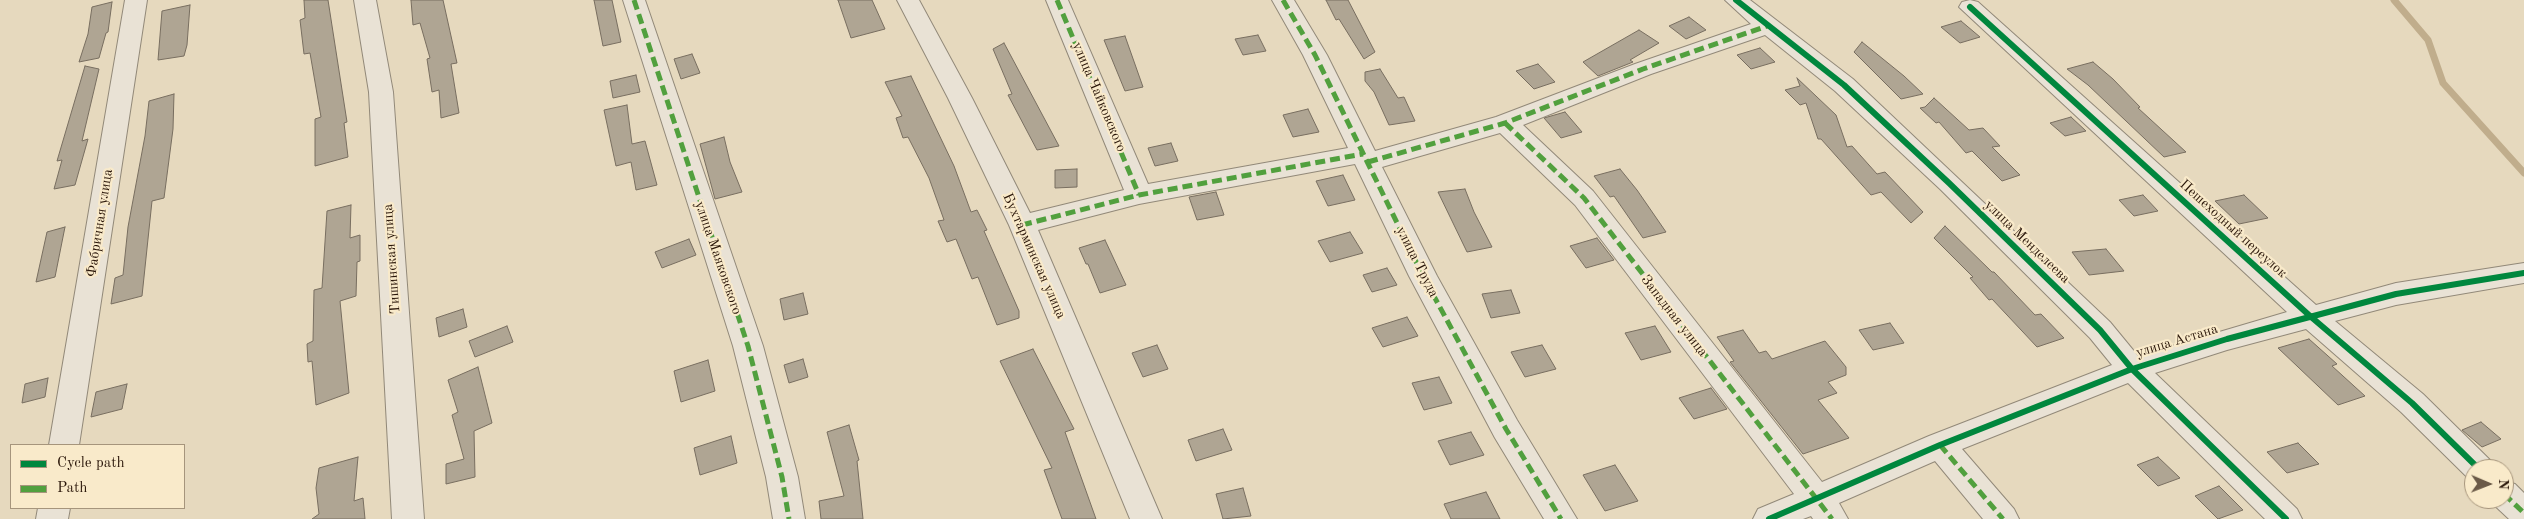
<!DOCTYPE html>
<meta charset="utf-8">
<style>
body{margin:0}
#map{position:relative;width:2524px;height:519px;overflow:hidden;background:#e6d9be;font-family:"Old Standard TT",serif}
canvas{display:block}
.legend{position:absolute;left:10px;top:444px;width:175px;height:65px;box-sizing:border-box;background:#f9eaca;border:1px solid #a6957c;margin:0;padding:6px 9px;list-style:none;font-size:15px;color:#291508}
.legend li{display:flex;align-items:center;gap:10px;height:25px}
.legend b{width:25px;border:1px solid #a6957c}
.north{position:absolute;left:2464px;top:459px;width:50px;height:50px;box-sizing:border-box;background:#f9eaca;border:1px solid #a6957c;border-radius:50%;rotate:91deg;font-size:14px;font-weight:700;line-height:20px;text-align:center;color:#291508}
.north::after{content:'';display:block;margin:auto;width:18px;height:22px;background:#6b5a48;clip-path:polygon(50% 0,100% 100%,50% 72%,0 100%)}
</style>
<div id="map">
<canvas width="2524" height="519"></canvas>
<ul class="legend">
<li><b style="height:6px;background:#00873e"></b>Cycle path</li>
<li><b style="height:6px;background:#51a03e"></b>Path</li>
</ul>
<div class="north">N</div>
</div>
<script>
const g = document.querySelector('canvas').getContext('2d');
g.lineJoin = 'round';
const poly = rows => new Path2D(rows.map(r => 'M' + r).join(''));
function stroke(path, color, width, dash) { g.strokeStyle = color; g.lineWidth = width; g.lineCap = dash ? 'butt' : 'round'; g.setLineDash(dash || []); g.stroke(path); }
function fillPath(path, color) { g.fillStyle = color; g.fill(path, 'evenodd'); }
function drawText(font, color, halo, rows, align = 'center') {
  g.font = font + ' "Old Standard TT",serif'; g.lineWidth = 4.5; g.setLineDash([]); g.textBaseline = 'middle'; g.strokeStyle = halo; g.fillStyle = color; for (const [text, x, y, turn = 0] of rows) {
    g.save(); g.translate(x, y); g.rotate((+turn || 0) * Math.PI / 180); g.textAlign = isNaN(turn) ? turn : align; if (halo) g.strokeText(text, 0, 0); g.fillText(text, 0, 0); g.restore();
  }
}
stroke(poly([
 [2394,0,2428,40,2443,83,2524,173]
]), '#c0ad8c', 7);
const building = poly([
 [304,0,328,0,347,122,344,123,348,157,315,166,315,119,321,117,310,53,304,54,300,20,305,18,304,0],
 [411,0,443,0,457,63,451,64,459,113,441,118,439,90,432,92,427,59,430,58,420,23,413,25,411,0],
 [594,0,612,0,621,42,603,46,594,0],
 [838,0,872,0,885,29,851,38,838,0],
 [1326,0,1348,0,1375,52,1364,59,1339,19,1336,20,1326,0],
 [112,2,108,32,106,33,99,58,79,62,88,34,92,7,112,2],
 [190,5,187,45,184,56,158,60,162,11,190,5],
 [1689,17,1706,30,1686,39,1669,26,1689,17],
 [1961,21,1980,37,1960,43,1941,27,1961,21],
 [1639,30,1659,43,1630,60,1633,62,1598,76,1583,62,1639,30],
 [1258,35,1266,51,1243,55,1235,39,1258,35],
 [1125,36,1143,87,1125,91,1104,40,1125,36],
 [1862,42,1904,76,1923,94,1901,99,1854,52,1862,42],
 [1004,43,1059,146,1037,150,1008,95,1012,94,993,49,1004,43],
 [1760,48,1775,62,1751,69,1737,55,1760,48],
 [692,54,700,73,681,79,674,59,692,54],
 [2093,62,2113,79,2140,107,2138,108,2186,152,2164,157,2088,85,2067,69,2093,62],
 [1538,64,1555,82,1534,89,1516,71,1538,64],
 [85,66,99,69,82,141,88,139,75,185,54,189,62,160,57,161,85,66],
 [1380,69,1398,98,1404,97,1415,121,1389,125,1374,92,1365,81,1365,72,1380,69],
 [636,75,640,92,613,98,610,81,636,75],
 [911,76,954,166,971,212,977,210,987,230,984,231,1019,311,1019,318,997,325,978,277,972,279,956,239,947,242,938,221,944,220,929,178,908,137,903,138,896,118,902,116,885,82,911,76],
 [1797,78,1836,115,1847,147,1852,146,1877,174,1885,172,1923,212,1911,223,1881,192,1871,195,1821,139,1818,139,1806,103,1800,105,1785,90,1800,86,1797,78],
 [174,94,173,129,164,198,152,201,142,296,111,304,115,278,123,275,128,227,145,136,149,101,174,94],
 [1934,98,1969,130,1983,128,2000,146,1992,147,2020,175,2002,181,1972,151,1966,153,1939,122,1936,123,1920,108,1925,107,1934,98],
 [627,105,632,144,645,141,657,185,636,190,631,162,616,166,604,110,627,105],
 [1308,109,1319,132,1293,137,1283,115,1308,109],
 [1565,112,1582,132,1561,138,1544,118,1565,112],
 [2071,117,2086,131,2065,136,2050,123,2071,117],
 [724,137,730,162,742,192,715,199,700,144,724,137],
 [1171,143,1178,161,1155,166,1148,148,1171,143],
 [1077,169,1077,187,1055,188,1055,170,1077,169],
 [1620,169,1637,190,1666,232,1643,238,1614,196,1610,197,1594,176,1620,169],
 [1343,175,1355,200,1328,206,1316,181,1343,175],
 [1465,189,1474,212,1492,247,1467,252,1438,192,1465,189],
 [1216,192,1224,215,1197,220,1189,197,1216,192],
 [2143,195,2158,211,2134,216,2119,200,2143,195],
 [2244,195,2268,218,2239,224,2215,201,2244,195],
 [351,205,350,238,360,235,360,261,357,262,356,296,340,301,349,393,316,405,312,361,308,362,307,344,313,341,314,290,322,288,327,211,351,205],
 [1945,226,1992,272,1994,272,2035,315,2041,314,2064,338,2037,347,1992,299,1989,300,1970,278,1973,277,1934,238,1945,226],
 [65,227,55,277,36,282,47,232,65,227],
 [1350,232,1363,253,1330,262,1318,241,1350,232],
 [1597,238,1614,260,1586,268,1570,246,1597,238],
 [689,239,696,255,662,268,655,252,689,239],
 [1105,240,1126,285,1100,293,1088,264,1086,264,1079,248,1105,240],
 [2106,249,2124,271,2089,275,2072,252,2106,249],
 [1387,268,1397,285,1372,292,1363,275,1387,268],
 [1511,290,1520,313,1491,318,1482,294,1511,290],
 [803,293,808,314,784,320,780,299,803,293],
 [463,309,467,327,439,337,436,318,463,309],
 [1407,317,1418,336,1383,347,1372,328,1407,317],
 [1890,323,1904,343,1873,350,1859,330,1890,323],
 [507,326,513,342,475,357,469,341,507,326],
 [1655,326,1671,352,1641,360,1625,333,1655,326],
 [1743,330,1759,353,1766,351,1772,359,1825,341,1846,367,1846,375,1828,382,1837,393,1818,400,1849,438,1803,454,1730,362,1734,361,1717,337,1743,330],
 [2309,339,2337,364,2332,366,2365,396,2338,405,2278,348,2309,339],
 [1157,345,1168,369,1143,377,1132,353,1157,345],
 [1542,345,1556,369,1525,377,1511,352,1542,345],
 [1033,349,1074,429,1065,432,1096,519,1062,519,1044,470,1052,468,1000,361,1033,349],
 [803,359,808,377,789,383,784,365,803,359],
 [708,360,715,391,681,402,674,371,708,360],
 [478,367,492,423,474,431,475,477,446,484,446,464,464,459,452,415,458,412,448,380,478,367],
 [1439,377,1452,403,1424,410,1412,383,1439,377],
 [48,378,45,397,22,403,25,384,48,378],
 [127,384,122,409,91,417,96,392,127,384],
 [1711,388,1727,409,1694,419,1679,398,1711,388],
 [2481,422,2501,439,2482,447,2462,430,2481,422],
 [849,425,859,460,857,461,863,519,821,519,819,501,844,496,827,432,849,425],
 [1223,429,1232,450,1196,461,1188,440,1223,429],
 [1471,432,1484,455,1450,465,1438,441,1471,432],
 [731,436,737,463,700,475,694,448,731,436],
 [2298,443,2319,464,2287,473,2267,452,2298,443],
 [358,457,354,501,363,498,365,519,312,519,319,514,316,488,319,468,358,457],
 [2158,457,2180,478,2158,486,2137,465,2158,457],
 [1615,465,1638,501,1605,511,1583,475,1615,465],
 [2219,486,2243,510,2218,519,2195,496,2219,486],
 [1243,488,1251,516,1223,519,1216,494,1243,488],
 [1486,492,1500,519,1451,519,1444,504,1486,492]
]);
fillPath(building, '#afa593');
stroke(building, '#786e60', 1);
const minor = poly([
 [125,0,147,0,79,445,49,445,125,0],
 [354,0,376,0,393,92,424,519,392,519,369,92,354,0],
 [623,0,645,0,763,346,798,477,805,519,773,519,766,477,733,346,623,0],
 [897,0,919,0,972,98,1030,213,1124,190,1046,0,1068,0,1148,184,1348,148,1303,55,1272,0,1294,0,1327,55,1375,151,1496,117,1635,64,1751,24,1725,0,1750,0,1853,79,2110,322,2138,356,2287,312,1959,7,1962,2,1970,0,1978,2,2316,305,2396,283,2524,263,2524,283,2396,305,2335,321,2423,394,2490,460,2495,469,2474,469,2474,480,2468,478,2401,412,2306,329,2227,350,2155,373,2297,509,2302,519,2265,519,2128,383,1962,449,2014,509,2019,519,1983,519,1935,461,1839,503,1848,519,1813,519,1811,516,1803,519,1753,519,1758,509,1794,494,1575,205,1500,133,1382,167,1437,276,1517,420,1577,519,1544,519,1495,438,1409,276,1355,164,1139,204,1038,230,1162,519,1130,519,1009,225,948,98,897,0],
 [1765,35,1835,91,1940,189,2090,338,2112,365,1929,436,1822,482,1593,191,1523,125,1651,74,1765,35],
 [2504,481,2515,484,2524,493,2524,519,2509,519,2493,504,2491,499,2504,499,2504,481],
 [38,508,70,508,68,519,36,519,38,508]
]);
stroke(minor, '#928979', 2);
fillPath(minor, '#e9e2d5');
stroke(poly([
 [634,0,748,346,782,477,789,519],
 [1057,0,1139,195],
 [1283,0,1315,55,1423,276,1506,429,1561,519],
 [1505,123,1584,198,1832,519],
 [1368,162,1505,123,1643,69,1770,25],
 [1022,225,1139,195,1363,154],
 [1940,445,2003,519],
 [2504,494,2524,513]
]), '#51a03e', 5, [10, 5]);
stroke(poly([
 [1736,0,1844,85,1949,183,2100,330,2132,369,2286,519],
 [1970,7,2310,316,2412,403,2479,469],
 [1769,519,1940,445,2132,369,2227,339,2396,294,2524,273]
]), '#00873e', 6);
drawText('14px', '#291508', '#f9eaca', [
 ["улица Чайковского",1099,97,67],
 ["Фабричная улица",100,223,-81],
 ["Пешеходный переулок",2233,229,42],
 ["улица Менделеева",2027,242,44],
 ["Бухтарминская улица",1034,256,66],
 ["улица Маяковского",718,258,71],
 ["Тишинская улица",392,259,-94],
 ["улица Труда",1417,262,63],
 ["Западная улица",1674,316,52],
 ["улица Астана",2177,341,-17]
]);
</script>
